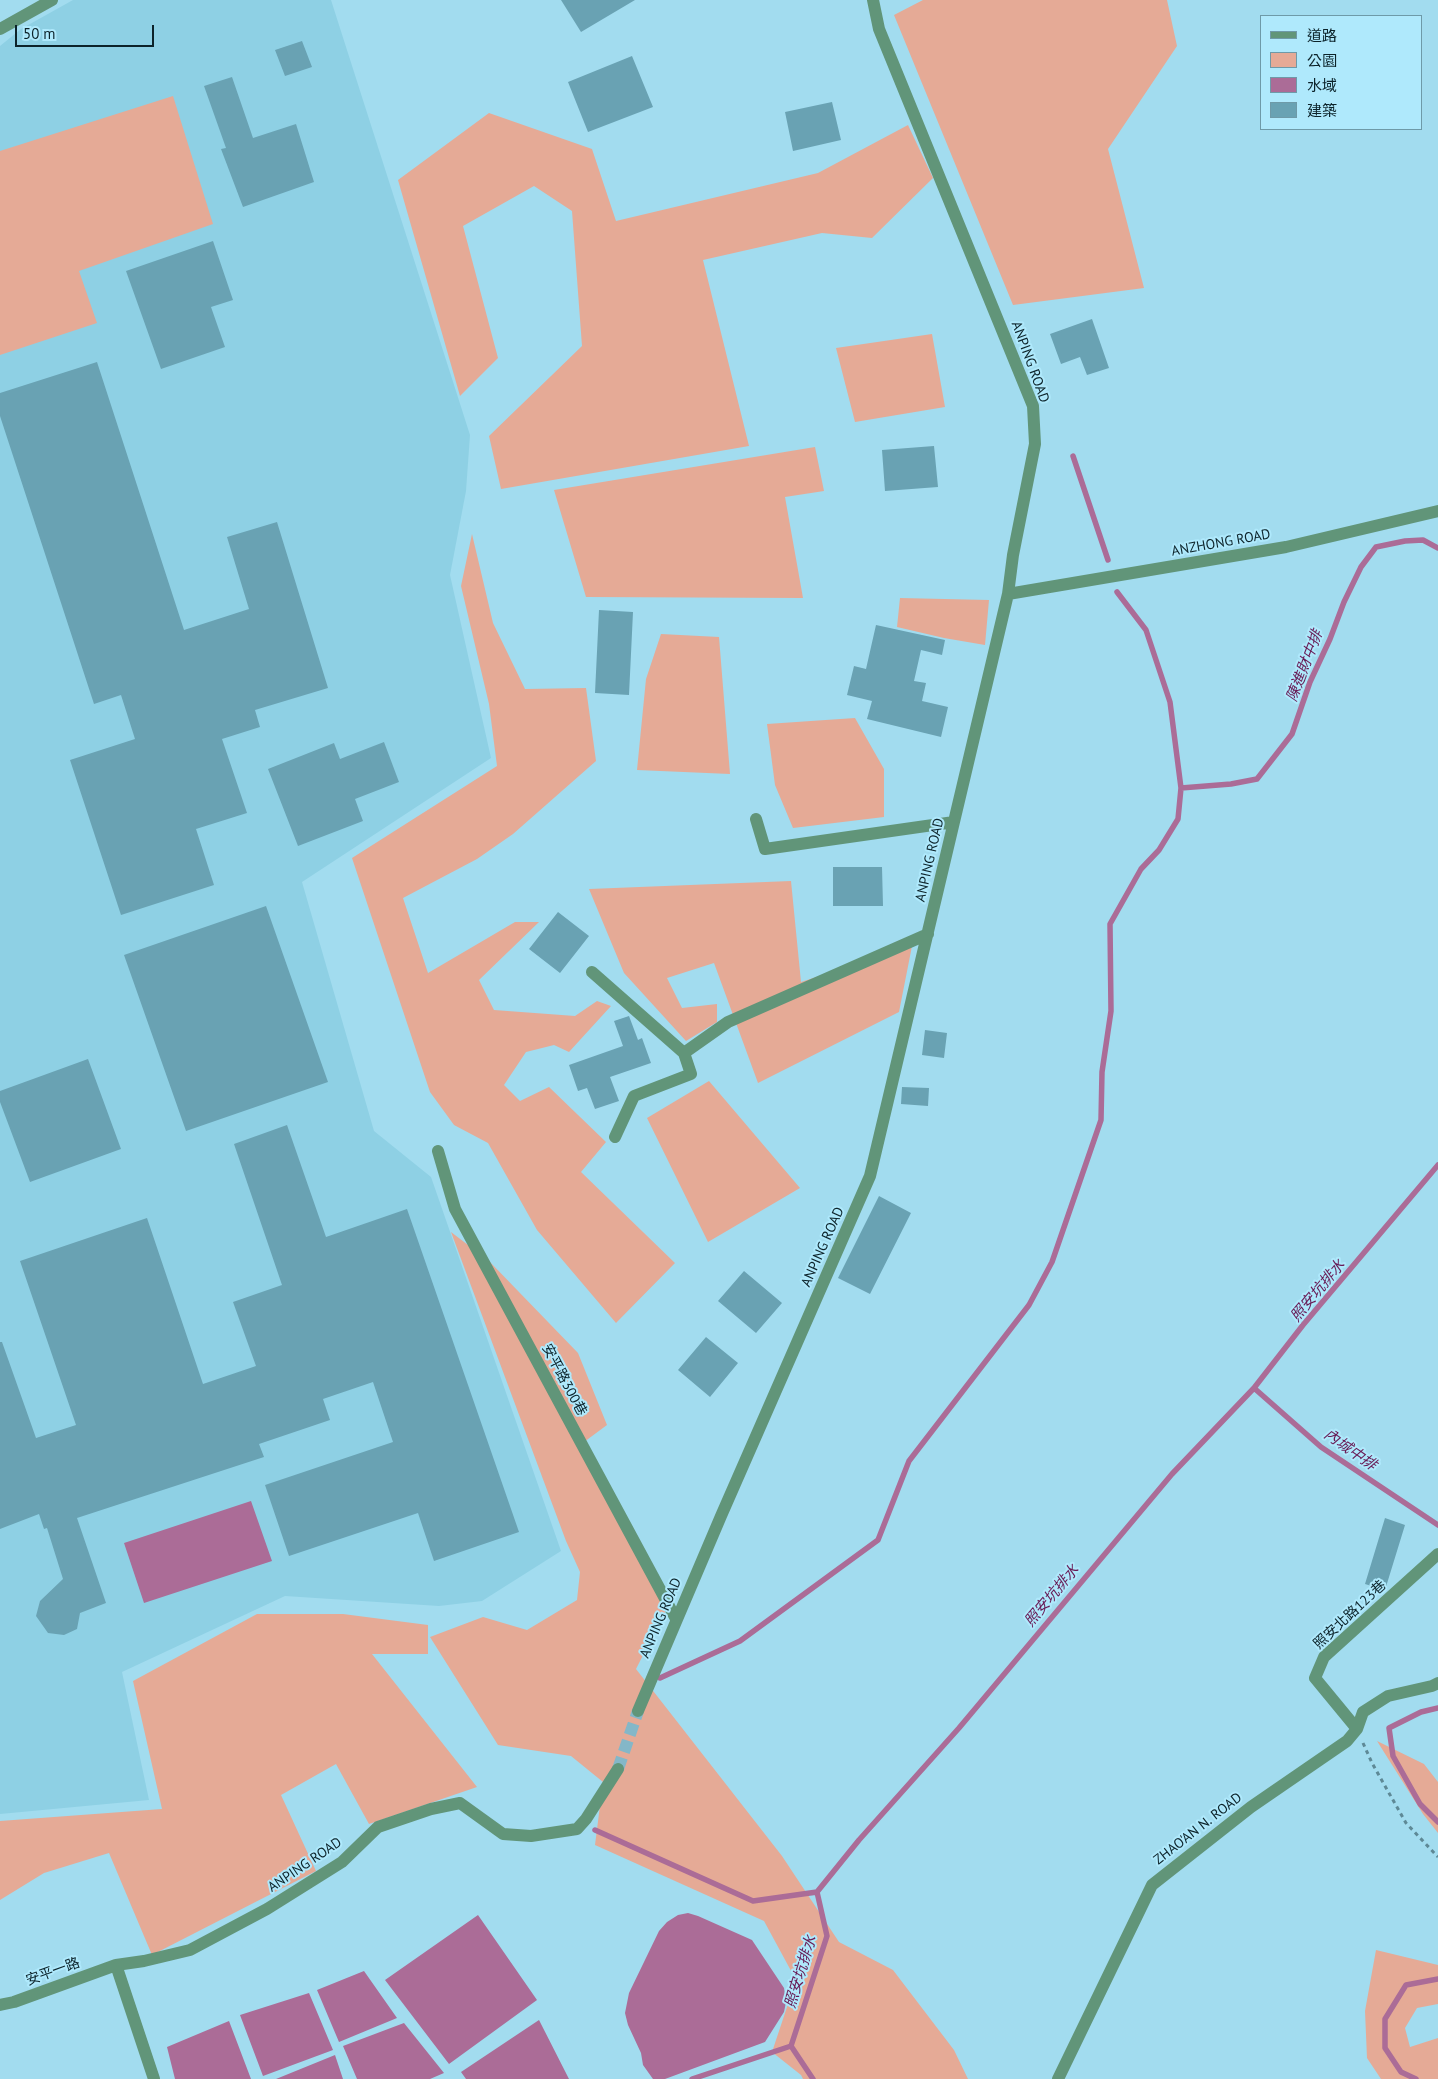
<!DOCTYPE html>
<meta charset="utf-8">
<style>
body{margin:0}
#map{position:relative;width:1438px;height:2079px;overflow:hidden;background:#a2dcef;font-family:"PT Sans","Noto Sans TC",sans-serif}
canvas{display:block}
.legend{position:absolute;left:1260px;top:15px;width:162px;height:115px;box-sizing:border-box;background:#afe9fc;border:1px solid #6e9aa8;margin:0;padding:6px 9px;list-style:none;font-size:15px;color:#0c232a}
.legend li{display:flex;align-items:center;gap:10px;height:25px}
.legend b{width:25px;border:1px solid #6e9aa8}
.scale{position:absolute;left:15px;top:25px;width:139px;height:22px;box-sizing:border-box;border:2px solid #0c232a;border-top:0;padding-left:6px;font-size:15px;line-height:18px;white-space:nowrap;color:#0c232a;-webkit-text-stroke:4px #afe9fc;paint-order:stroke}
</style>
<div id="map">
<canvas width="1438" height="2079"></canvas>
<ul class="legend">
<li><b style="height:6px;background:#619579"></b>道路</li>
<li><b style="height:14px;background:#e5aa96"></b>公園</li>
<li><b style="height:14px;background:#ab6c97"></b>水域</li>
<li><b style="height:14px;background:#69a2b3"></b>建築</li>
</ul>
<div class="scale">50 m</div>
</div>
<script>
const g = document.querySelector('canvas').getContext('2d');
g.lineJoin = 'round';
function fillPath(path, color) { g.fillStyle = color; g.fill(path, 'evenodd'); }
const poly = rows => new Path2D(rows.map(r => 'M' + r).join(''));
function stroke(path, color, width, dash) { g.strokeStyle = color; g.lineWidth = width; g.lineCap = dash ? 'butt' : 'round'; g.setLineDash(dash || []); g.stroke(path); }
function drawText(font, color, halo, rows, align = 'center') {
  g.font = font + ' "PT Sans","Noto Sans TC",sans-serif'; g.lineWidth = 4; g.setLineDash([]); g.textBaseline = 'middle'; g.strokeStyle = halo; g.fillStyle = color; for (const [text, x, y, turn = 0] of rows) {
    g.save(); g.translate(x, y); g.rotate((+turn || 0) * Math.PI / 180); g.textAlign = isNaN(turn) ? turn : align; if (halo) g.strokeText(text, 0, 0); g.fillText(text, 0, 0); g.restore();
  }
}
fillPath(poly([
 [73,0,331,0,470,435,466,491,450,575,491,758,302,882,374,1131,431,1177,561,1551,482,1601,439,1606,285,1596,122,1672,149,1800,0,1814,0,46,21,29]
]), '#8ed0e4');
fillPath(poly([
 [923,0,1167,0,1177,46,1108,149,1144,288,1013,305,894,15],
 [173,96,213,224,79,271,97,323,0,355,0,151],
 [489,113,592,149,616,221,818,173,908,125,933,178,872,238,822,233,703,260,749,446,501,489,489,436,582,346,572,211,534,186,463,226,498,358,460,396,398,180],
 [932,334,945,407,855,422,836,348],
 [815,447,824,491,785,497,803,598,586,597,554,490],
 [472,534,493,623,525,689,586,688,596,761,513,834,477,859,403,898,428,973,515,922,539,922,479,980,494,1010,575,1016,597,1001,611,1006,569,1052,554,1045,526,1052,504,1085,520,1101,549,1087,606,1142,581,1172,675,1263,616,1323,537,1230,488,1143,454,1125,430,1092,352,858,497,766,489,704,461,586],
 [900,598,989,600,985,645,944,638,897,627],
 [661,634,719,637,730,774,637,770,646,679],
 [855,718,884,769,884,817,793,828,775,785,767,724],
 [791,881,801,982,912,946,899,1012,758,1083,714,963,667,978,682,1008,717,1004,717,1022,686,1041,624,973,589,889],
 [709,1081,800,1188,708,1242,647,1118],
 [451,1232,489,1261,578,1353,607,1425,584,1442,668,1606,636,1669,782,1856,839,1942,893,1970,954,2050,968,2079,803,2079,801,2075,772,2052,796,1980,764,1921,595,1845,603,1782,571,1756,498,1745,430,1637,483,1617,527,1630,577,1600,580,1572,566,1541],
 [257,1614,343,1614,428,1625,428,1654,372,1654,477,1787,369,1824,336,1764,281,1795,316,1871,152,1955,109,1853,44,1873,0,1900,0,1821,162,1809,133,1681],
 [1377,1741,1424,1764,1438,1782,1438,1833,1423,1814],
 [1376,1950,1438,1965,1438,2004,1417,2008,1405,2028,1410,2047,1438,2038,1438,2079,1381,2079,1367,2058,1365,2011]
]), '#e5aa96');
fillPath(poly([
 [251,1501,272,1561,144,1603,124,1543],
 [688,1913,698,1916,752,1940,784,1988,786,2002,784,2012,765,2042,665,2079,653,2079,643,2065,641,2053,628,2025,625,2013,629,1993,659,1931,667,1922,678,1915],
 [478,1915,537,2000,449,2064,385,1980],
 [364,1971,397,2018,339,2042,317,1990],
 [309,1993,333,2050,263,2076,240,2015],
 [539,2020,569,2079,466,2079,461,2072],
 [229,2021,251,2079,175,2079,167,2047],
 [404,2023,444,2073,430,2079,357,2079,343,2046],
 [335,2055,343,2079,276,2079]
]), '#ab6c97');
stroke(poly([
 [1073,456,1108,560],
 [1181,788,1231,784,1257,779,1292,734,1310,682,1330,639,1344,602,1361,567,1376,547,1405,541,1423,540,1438,548],
 [1254,1388,1321,1447,1438,1525],
 [660,1678,740,1641,878,1540,909,1461,1029,1305,1052,1262,1101,1120,1102,1072,1111,1011,1110,924,1141,869,1159,850,1178,819,1181,788,1170,702,1146,630,1117,592],
 [1438,1708,1421,1712,1389,1728,1393,1756,1420,1804,1438,1822],
 [595,1830,753,1901,817,1892],
 [692,2079,791,2046],
 [813,2079,791,2046,827,1936,817,1892,859,1840,959,1728,1172,1474,1254,1388,1303,1325,1438,1165],
 [1416,2079,1401,2072,1385,2048,1385,2019,1406,1985,1438,1979]
]), '#ab6c97', 5.5);
fillPath(poly([
 [561,0,635,0,581,32],
 [302,41,312,67,285,76,275,50],
 [632,56,653,107,588,132,568,82],
 [232,77,253,138,296,124,314,182,243,207,221,149,226,148,204,86],
 [832,102,841,140,793,151,785,112],
 [213,241,233,300,211,307,225,347,161,369,126,271],
 [1092,319,1109,368,1087,375,1080,357,1061,364,1050,334],
 [97,362,184,630,249,609,227,537,277,522,328,688,255,710,260,727,222,739,247,813,196,829,214,885,121,915,70,760,135,739,121,695,94,704,0,416,0,393],
 [934,446,938,487,885,491,882,450],
 [599,610,633,612,629,695,595,693],
 [876,625,945,640,942,655,921,650,914,681,926,683,922,701,948,707,941,737,867,719,872,701,847,695,854,666,866,669],
 [384,742,399,782,355,799,363,821,298,846,268,769,334,743,340,759],
 [833,867,882,867,883,906,833,906],
 [266,906,328,1082,186,1131,124,955],
 [558,912,589,936,560,973,529,949],
 [629,1016,638,1040,642,1038,651,1063,610,1077,619,1101,595,1109,587,1088,578,1091,569,1065,623,1046,614,1021],
 [925,1030,947,1033,944,1058,922,1055],
 [88,1059,121,1149,30,1182,0,1102,0,1091],
 [902,1087,929,1088,928,1106,901,1104],
 [287,1125,326,1237,407,1209,519,1532,434,1561,418,1513,289,1556,265,1485,393,1442,373,1382,323,1399,330,1420,259,1444,264,1457,77,1518,106,1603,80,1613,77,1629,64,1635,48,1633,36,1616,40,1601,63,1579,47,1528,44,1529,39,1514,0,1529,0,1342,2,1342,36,1438,76,1425,20,1261,147,1218,203,1384,256,1366,233,1302,282,1285,234,1144],
 [879,1196,911,1213,870,1294,838,1278],
 [744,1271,782,1303,756,1333,718,1301],
 [706,1337,738,1363,710,1397,678,1370],
 [1385,1518,1405,1525,1385,1590,1365,1584]
]), '#69a2b3');
stroke(poly([
 [618,1769,638,1711]
]), '#84b7c8', 12, [12, 6]);
stroke(poly([
 [1363,1743,1372,1763,1406,1823,1438,1857]
]), '#5e8996', 3, [4, 4]);
stroke(poly([
 [0,29,52,0],
 [1008,594,1286,547,1438,511],
 [756,819,765,849,954,822],
 [592,972,684,1053,728,1022,928,934],
 [615,1137,634,1096,691,1074,684,1053],
 [438,1151,455,1209,676,1619],
 [638,1711,721,1516,870,1176,1008,594,1013,555,1035,444,1033,406,879,29,873,0],
 [1357,1729,1315,1678,1324,1657,1438,1554],
 [0,2005,14,2002,116,1965],
 [154,2079,116,1965,144,1961,190,1950,267,1909,342,1862,378,1827,431,1809,460,1803,503,1834,531,1836,577,1829,586,1819,618,1769],
 [1058,2079,1152,1885,1251,1807,1347,1741,1357,1729,1363,1712,1388,1696,1432,1686,1438,1683]
]), '#619579', 12);
drawText('14px', '#0c232a', '#afe9fc', [
 ["ANPING ROAD",1030,362,70],
 ["ANZHONG ROAD",1221,543,-10],
 ["ANPING ROAD",930,860,-77],
 ["ANPING ROAD",823,1247,-66],
 ["安平路300巷",564,1380,62],
 ["照安北路123巷",1350,1615,-43],
 ["ANPING ROAD",661,1618,-67],
 ["ZHAO'AN N. ROAD",1198,1829,-38],
 ["ANPING ROAD",305,1865,-34],
 ["安平一路",53,1972,-20]
]);
drawText('italic 15px', '#681b55', '#afe9fc', [
 ["陳進財中排",1305,666,-69],
 ["照安坑排水",1318,1291,-50],
 ["內城中排",1350,1450,35],
 ["照安坑排水",1052,1596,-50],
 ["照安坑排水",801,1972,-73]
]);
</script>
